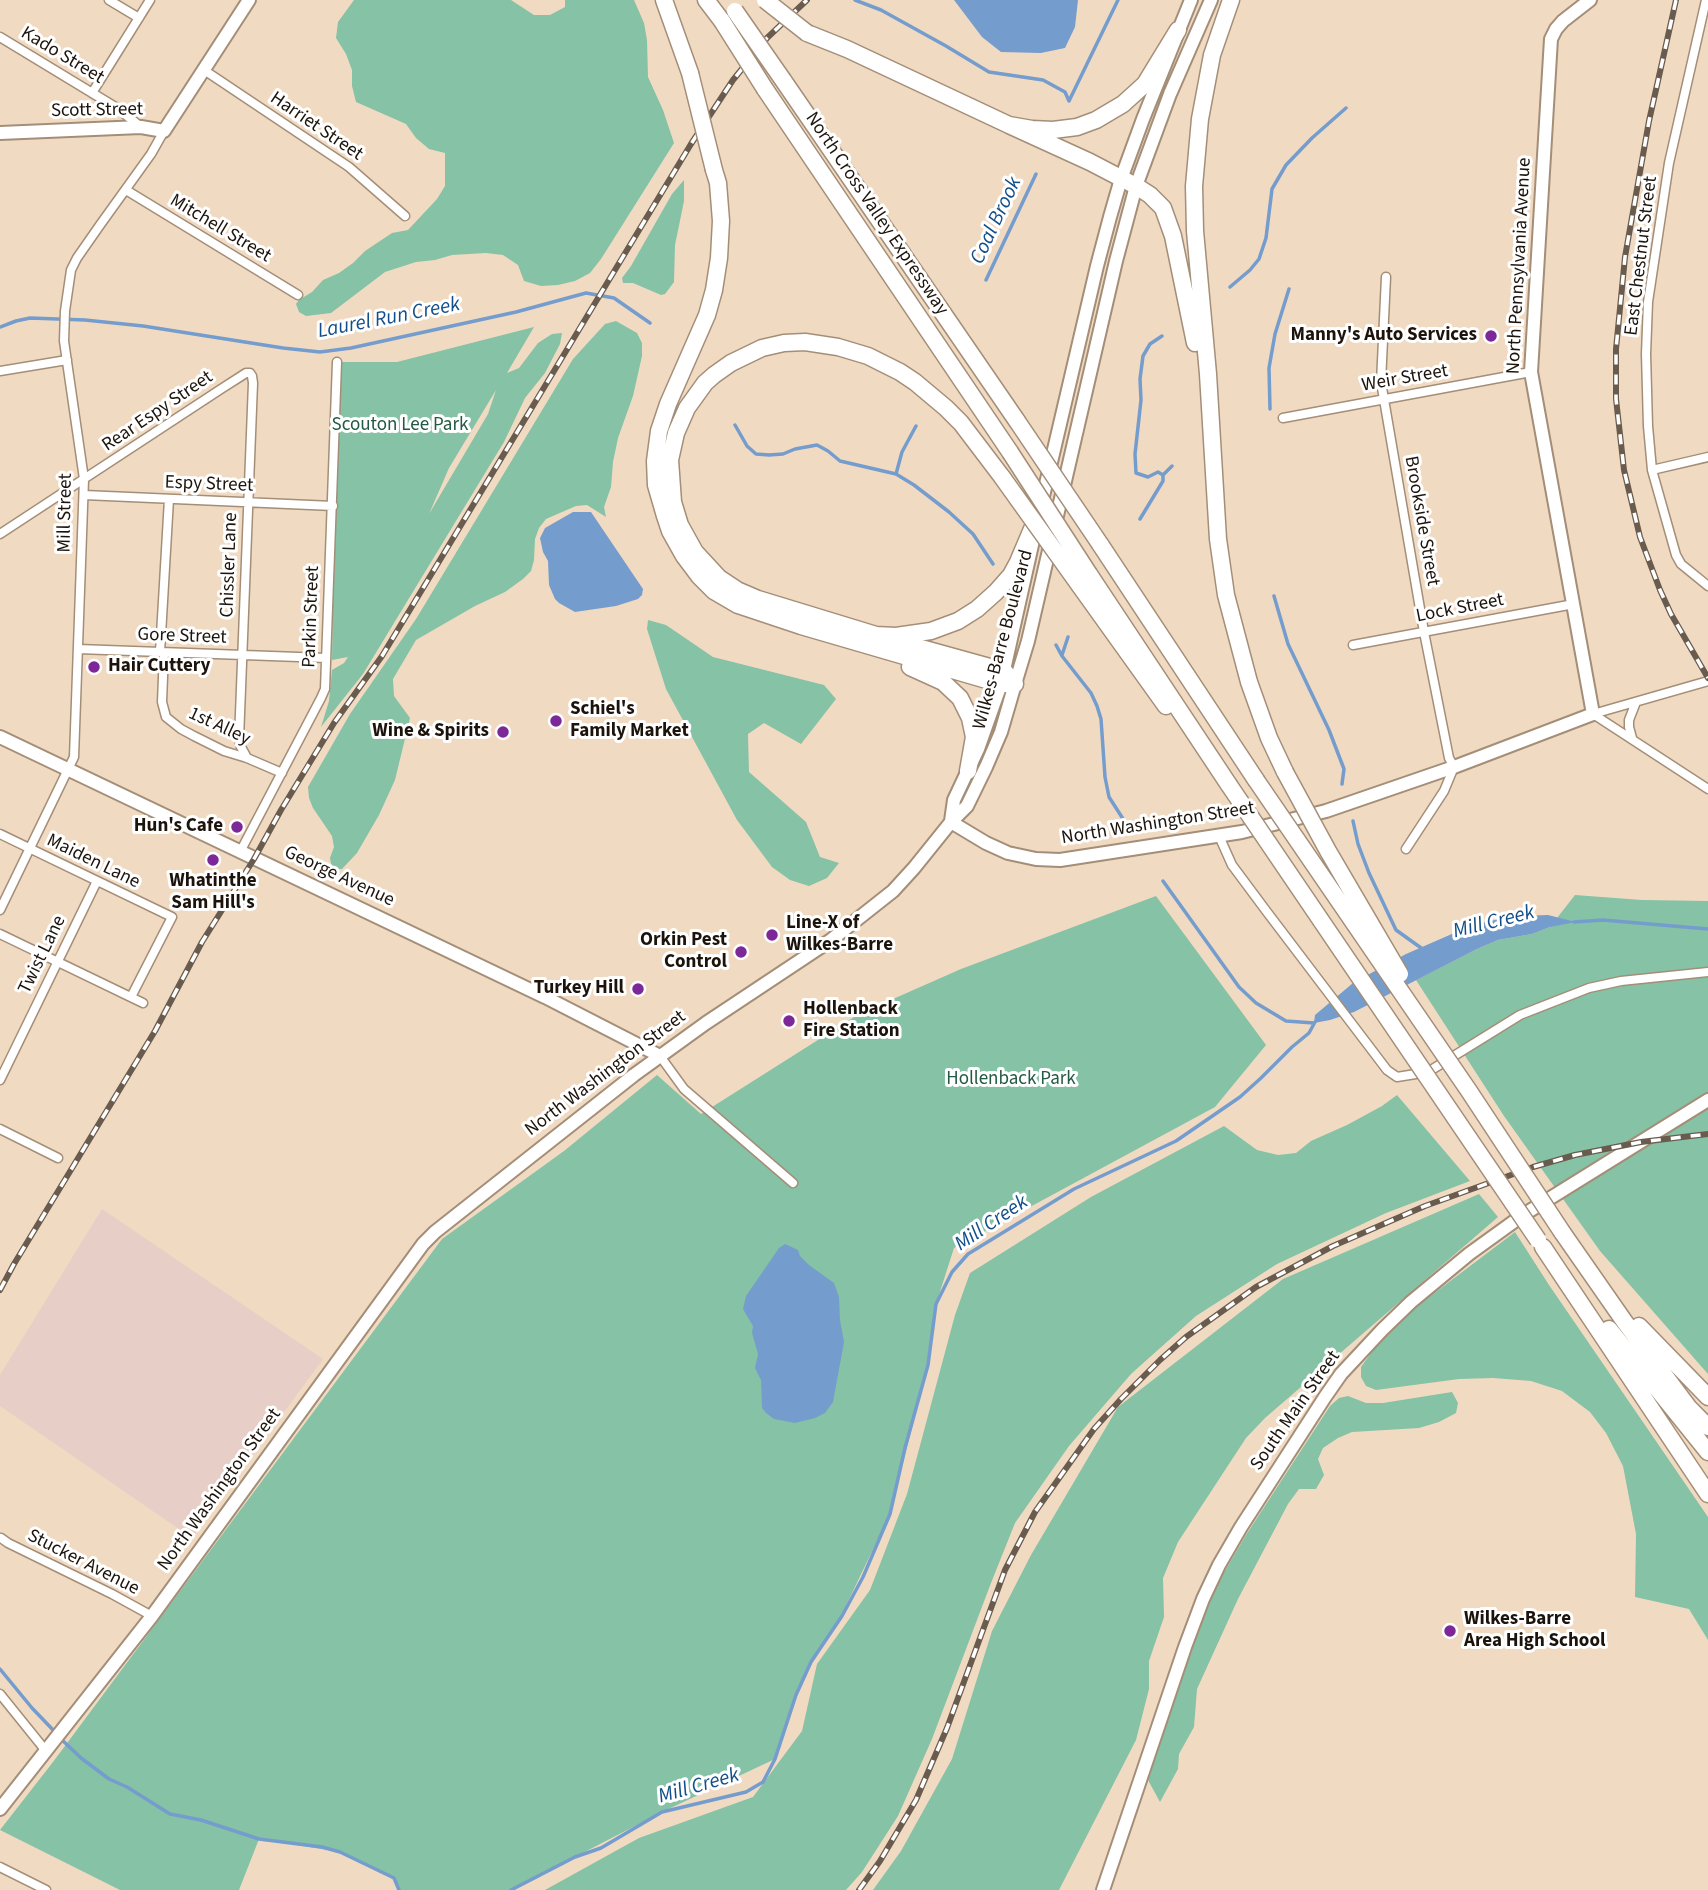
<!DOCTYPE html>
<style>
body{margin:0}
canvas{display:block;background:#f1dac2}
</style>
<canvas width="1708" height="1890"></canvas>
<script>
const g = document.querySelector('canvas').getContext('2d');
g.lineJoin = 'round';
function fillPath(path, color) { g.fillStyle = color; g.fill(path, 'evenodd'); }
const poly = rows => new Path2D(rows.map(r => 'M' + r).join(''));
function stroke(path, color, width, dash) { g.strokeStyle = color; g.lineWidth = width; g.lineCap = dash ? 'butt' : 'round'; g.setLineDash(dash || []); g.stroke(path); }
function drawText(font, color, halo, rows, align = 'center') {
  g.font = font + ' "Source Sans 3",sans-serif'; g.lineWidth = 6; g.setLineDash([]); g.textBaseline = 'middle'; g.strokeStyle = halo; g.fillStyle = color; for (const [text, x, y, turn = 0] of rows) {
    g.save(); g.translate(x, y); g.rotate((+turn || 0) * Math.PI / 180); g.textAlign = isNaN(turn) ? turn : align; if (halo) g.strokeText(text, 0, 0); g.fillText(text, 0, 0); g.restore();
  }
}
fillPath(poly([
 [102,1209,323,1359,192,1538,0,1406,0,1375]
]), '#e7cec6');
fillPath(poly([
 [354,0,511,0,534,15,550,15,565,7,565,0,634,0,644,23,647,40,648,77,663,110,674,143,601,259,590,273,575,281,558,285,541,286,524,281,518,265,503,255,486,253,452,255,435,260,416,262,385,272,331,313,306,316,299,312,296,304,299,300,312,292,323,280,339,273,353,263,365,251,392,233,408,230,437,199,445,186,445,153,429,149,416,138,406,124,356,102,352,86,352,70,346,54,336,38,338,22],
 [684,180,684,201,675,245,674,282,665,294,661,295,633,283,623,283,622,278,631,266,672,194],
 [616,321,637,333,642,343,642,356,633,396,618,438,613,462,611,487,604,507,606,517,587,505,576,506,546,519,539,528,535,539,534,560,531,571,523,579,505,592,475,606,416,640,393,679,394,696,410,718,395,780,379,815,357,853,342,869,332,869,330,858,334,847,332,836,313,808,309,798,308,787,350,714,416,619,573,359,605,324],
 [534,327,507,373,519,368,538,343,552,334,562,333,560,344,545,373,525,398,504,442,363,674,321,727,329,701,332,670,344,663,348,657,332,660,337,362,397,362],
 [496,390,488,414,429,514,449,468],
 [648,620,666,625,713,657,824,685,836,699,801,744,764,723,748,734,749,772,806,822,820,857,839,863,827,878,809,886,790,880,772,867,737,820,666,689,647,629],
 [1575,895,1642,900,1708,901,1708,1374,1600,1251,1504,1116,1416,980,1477,949,1498,940,1532,934,1550,927],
 [1156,896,1266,1045,1215,1107,954,1248,936,1304,928,1365,890,1514,838,1622,811,1663,796,1695,775,1759,662,1812,511,1890,399,1890,393,1877,340,1852,259,1839,239,1890,120,1890,0,1830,53,1762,442,1239,564,1151,657,1075,701,1114,859,1014,961,969],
 [1397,1095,1470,1181,1386,1213,1277,1264,1196,1316,1131,1374,1069,1446,1015,1523,991,1583,932,1739,898,1816,862,1872,846,1890,545,1890,639,1838,753,1797,802,1731,817,1664,870,1590,907,1494,955,1315,970,1273,1091,1197,1224,1126,1257,1150,1278,1155,1296,1153,1311,1141,1347,1125,1382,1106],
 [1479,1194,1498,1217,1265,1418,1246,1438,1178,1542,1163,1578,1164,1617,1149,1661,1149,1689,1136,1740,1059,1890,873,1890,901,1851,952,1759,992,1631,1031,1555,1118,1407,1283,1279],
 [1515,1232,1549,1285,1708,1517,1708,1640,1689,1609,1635,1597,1636,1534,1623,1466,1606,1433,1590,1412,1562,1391,1531,1381,1493,1378,1459,1379,1376,1390,1366,1386,1361,1377,1361,1367,1373,1350,1412,1310],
 [1452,1392,1458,1403,1456,1413,1439,1422,1419,1428,1352,1432,1338,1438,1323,1448,1318,1459,1324,1475,1316,1489,1299,1489,1288,1504,1238,1599,1197,1689,1194,1727,1179,1754,1178,1769,1160,1802,1148,1780,1201,1623,1219,1581,1246,1535,1330,1406,1339,1398,1348,1396,1366,1403,1383,1403]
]), '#85c2a6');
fillPath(poly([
 [954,0,1078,0,1075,27,1065,48,1041,53,1001,52,982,37],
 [573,512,591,512,643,589,642,595,638,599,616,606,575,612,559,603,555,599,549,585,548,561,543,552,540,538,545,528],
 [1548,915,1576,922,1550,927,1532,934,1498,940,1477,949,1354,1012,1330,1020,1314,1023,1315,1015,1353,983,1406,954,1461,930,1485,922,1516,916],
 [785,1244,798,1250,800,1256,809,1265,834,1283,839,1297,840,1320,844,1342,833,1402,825,1413,815,1418,795,1423,774,1419,766,1413,762,1408,761,1380,755,1368,758,1354,752,1333,753,1326,743,1309,746,1296,779,1248]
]), '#749dcd');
stroke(poly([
 [855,0,881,10,946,46,989,72,1043,80,1065,92,1069,101],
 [1069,101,1118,0],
 [986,280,1036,174],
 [1230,287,1250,270,1259,259,1266,238,1272,189,1286,165,1312,138,1346,108],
 [0,327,16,321,30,318,85,320,143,326,283,348,320,352,351,348,516,312,586,293,614,298,650,323],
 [1270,409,1269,368,1275,334,1289,289],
 [735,425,747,446,756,454,769,455,783,454,795,449,817,445,828,451,840,461,896,474,914,485,949,512,973,534,993,564],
 [896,474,902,452,916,426],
 [1163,475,1172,466],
 [1140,519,1163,481,1163,475,1158,472,1148,477,1136,473,1135,454,1141,400,1140,379,1143,356,1150,344,1162,336],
 [1274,596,1288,644,1329,730,1344,769,1342,784],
 [1056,645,1062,656,1091,693,1097,706,1101,719,1105,777,1109,797,1125,822],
 [1062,655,1068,637],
 [1353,821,1358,844,1369,873,1396,930,1424,950],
 [1163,881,1239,987,1256,1003,1286,1021,1314,1023],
 [1574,922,1603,920,1708,929],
 [0,1669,32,1708,56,1733],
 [61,1739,81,1758,109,1779,127,1787,170,1814,201,1820,259,1839,322,1847,340,1852,394,1878,399,1890],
 [511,1890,575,1857,601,1848,662,1812,746,1792,763,1782,775,1759,796,1695,811,1662,842,1616,863,1577,890,1514,905,1448,928,1365,936,1304,952,1272,968,1254,1074,1189,1176,1141,1240,1097,1261,1078,1292,1047,1309,1033,1315,1022]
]), '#749dcd', 3.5);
const street = poly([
 [109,0,139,18],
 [1706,0,1669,163,1648,302,1646,354,1648,426,1652,470,1676,555,1681,564,1708,586],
 [0,37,117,108,141,127],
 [204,70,349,167,405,216],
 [92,93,150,0],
 [126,190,298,295],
 [1386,277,1381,382,1424,632,1449,758,1454,767,1444,791,1406,849],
 [0,371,67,360],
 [1283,418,1531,372],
 [1652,470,1708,457],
 [84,495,333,506],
 [0,534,221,389,246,373,250,373,252,376,253,383,239,739,241,747,247,758],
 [1353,645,1574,604],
 [78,649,326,658],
 [160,652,169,499],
 [164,652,162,702,166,717,181,729,194,736,224,751,247,758,282,773],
 [1593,714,1708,789],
 [1593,714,1708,681],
 [1632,738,1629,727,1629,720,1636,702],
 [0,834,172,917,131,997],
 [1219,836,1232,865,1267,912,1387,1070,1397,1077,1428,1072,1520,1015,1589,988,1621,981,1708,972],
 [240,852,321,698,325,689,337,362],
 [0,910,74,757,84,479,64,341,65,311,71,270,77,258,100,225,151,154,164,131],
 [0,934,143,1003],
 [660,1056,684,1089,793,1183],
 [0,1080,97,881],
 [0,1129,58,1158],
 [1,1538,8,1543,112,1594,152,1616],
 [0,1694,46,1751],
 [0,1867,46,1890]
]);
const secondary = poly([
 [0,133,141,127,164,131,249,0],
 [0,737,409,932,545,997,660,1056],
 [951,821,954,800,978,749,1001,684],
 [951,822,986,843,1008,853,1036,859,1060,860,1242,832,1326,811,1454,767,1593,714,1531,372,1551,39,1556,29,1563,21,1590,0],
 [0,1809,152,1616,423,1244,435,1232,634,1075,706,1023,831,940,893,891,914,868,951,822,967,806,986,767,1001,732,1015,684],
 [1103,1890,1185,1647,1203,1599,1219,1565,1241,1527,1325,1397,1341,1374,1382,1330,1411,1302,1469,1254,1523,1215,1708,1100]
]);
const primary = poly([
 [1041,505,1097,266,1110,217,1121,179,1143,119,1191,0],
 [1002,679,1034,536],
 [1015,684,1028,641,1116,261,1136,186,1170,94,1211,0]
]);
const highway = poly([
 [664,0,690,73],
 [706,0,722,21],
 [1231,0,1212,55,1200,119,1194,186,1195,231,1208,374,1218,539,1226,595,1249,682,1269,738,1285,772],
 [807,33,847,49,1009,125,1032,129,1053,130,1077,127,1096,120,1123,104,1145,84,1178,30],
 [783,80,1017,421],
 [765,89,1010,452],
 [1009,125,1090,162,1136,186,1150,195,1163,208,1173,236,1195,343],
 [714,170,718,183,721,221,719,258,714,290,707,315,668,404,659,431,655,461,656,485,665,516,670,531,684,556,699,576,714,591,738,605,801,626,990,681,1001,684,1015,684],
 [1002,477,961,423,946,408,915,382,900,372,868,356,838,347,805,342,784,343,762,348,731,363,714,375,705,383,687,408,676,433,670,460,673,502,680,525,695,552,719,578,737,590,758,599,876,635,896,636,931,631,958,621,977,609,996,592,1011,575,1018,562,1038,515],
 [1100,544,1256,780],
 [1089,574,1229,785],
 [1080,586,1166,706],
 [892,640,1004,671,1015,684],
 [910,667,943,682,960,698,970,718,974,737,968,771],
 [1562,1232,1624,1321,1689,1408,1708,1427],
 [1543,1247,1708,1494],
 [1639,1326,1708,1397],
 [1609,1329,1708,1452]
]);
stroke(street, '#a48e78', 11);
stroke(secondary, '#a48e78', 16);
stroke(primary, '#a48e78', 16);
stroke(highway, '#a48e78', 19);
stroke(street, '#fff', 8);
stroke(secondary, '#fff', 12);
stroke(primary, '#fff', 12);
stroke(highway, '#fff', 16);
const rail = poly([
 [1676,0,1649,121,1625,257,1616,349,1616,399,1624,470,1640,537,1660,590,1671,614,1708,678],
 [0,1290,14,1264,155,1031,202,942,254,859,281,810,334,723,382,656,691,144,733,80,767,38,807,0],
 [859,1890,880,1861,916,1800,947,1728,1005,1570,1035,1512,1094,1429,1121,1399,1160,1360,1186,1337,1256,1287,1333,1246,1425,1206,1533,1167,1575,1155,1641,1142,1708,1134]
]);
stroke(rail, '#695c4e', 6);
stroke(rail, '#fff', 3.5, [10]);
const highwayBridge = poly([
 [765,0,807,33],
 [735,11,783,80],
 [722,21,765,89],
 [690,73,714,170],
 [1017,421,1100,544],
 [1010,452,1089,574],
 [1002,477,1080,586],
 [1285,772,1328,851,1400,974],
 [1256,780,1469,1091,1562,1232],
 [1229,785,1538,1240]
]);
stroke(highwayBridge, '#a48e78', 19, []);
stroke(highwayBridge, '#fff', 16);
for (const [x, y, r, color] of [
 [1491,336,7,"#7c2898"],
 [94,667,7,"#7c2898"],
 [556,721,7,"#7c2898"],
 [503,732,7,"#7c2898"],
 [237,827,7,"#7c2898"],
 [213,860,7,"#7c2898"],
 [772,935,7,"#7c2898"],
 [741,952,7,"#7c2898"],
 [638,989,7,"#7c2898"],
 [789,1021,7,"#7c2898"],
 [1450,1631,7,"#7c2898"]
]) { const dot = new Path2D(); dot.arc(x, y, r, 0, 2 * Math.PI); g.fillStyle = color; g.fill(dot); stroke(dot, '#fff', 2.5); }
drawText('19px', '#1c140c', '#fff', [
 ["Kado Street",62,56,31],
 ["Scott Street",97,111,-1],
 ["Harriet Street",316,127,34],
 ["North Cross Valley Expressway",876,214,56],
 ["Mitchell Street",220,229,31],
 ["East Chestnut Street",1642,256,-83],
 ["North Pennsylvania Avenue",1520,266,-87],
 ["Weir Street",1405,379,-10],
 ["Rear Espy Street",158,412,-34],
 ["Espy Street",209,485,2],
 ["Mill Street",66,513,-89],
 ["Brookside Street",1421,521,80],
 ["Chissler Lane",230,565,-88],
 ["Lock Street",1460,609,-11],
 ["Parkin Street",312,617,-88],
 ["Gore Street",182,637,2],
 ["Wilkes-Barre Boulevard",1004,640,-75],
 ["1st Alley",219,727,25],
 ["North Washington Street",1158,824,-9],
 ["Maiden Lane",93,862,26],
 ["George Avenue",339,877,25],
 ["Twist Lane",43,955,-64],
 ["North Washington Street",606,1074,-37],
 ["South Main Street",1296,1411,-55],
 ["North Washington Street",220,1490,-54],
 ["Stucker Avenue",83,1563,27]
]);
drawText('bold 19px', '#1c140c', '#fff', [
 ["Manny's Auto Services",1477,336],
 ["Hair Cuttery",108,667,"left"],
 ["Schiel's",570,710,"left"],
 ["Family Market",570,732,"left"],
 ["Wine & Spirits",489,732],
 ["Hun's Cafe",223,827],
 ["Whatinthe",213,882,"center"],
 ["Sam Hill's",213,904,"center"],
 ["Line-X of",786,924,"left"],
 ["Wilkes-Barre",786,946,"left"],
 ["Orkin Pest",727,941],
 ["Control",727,963],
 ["Turkey Hill",624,989],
 ["Hollenback",803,1010,"left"],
 ["Fire Station",803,1032,"left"],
 ["Wilkes-Barre",1464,1620,"left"],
 ["Area High School",1464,1642,"left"]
], 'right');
drawText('19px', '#235a45', '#fff', [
 ["Scouton Lee Park",400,426],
 ["Hollenback Park",1011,1080]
]);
drawText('italic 21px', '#124e89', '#fff', [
 ["Coal Brook",997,221,-65],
 ["Laurel Run Creek",389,319,-11],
 ["Mill Creek",1494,923,-14],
 ["Mill Creek",992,1224,-34],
 ["Mill Creek",699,1787,-16]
]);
</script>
